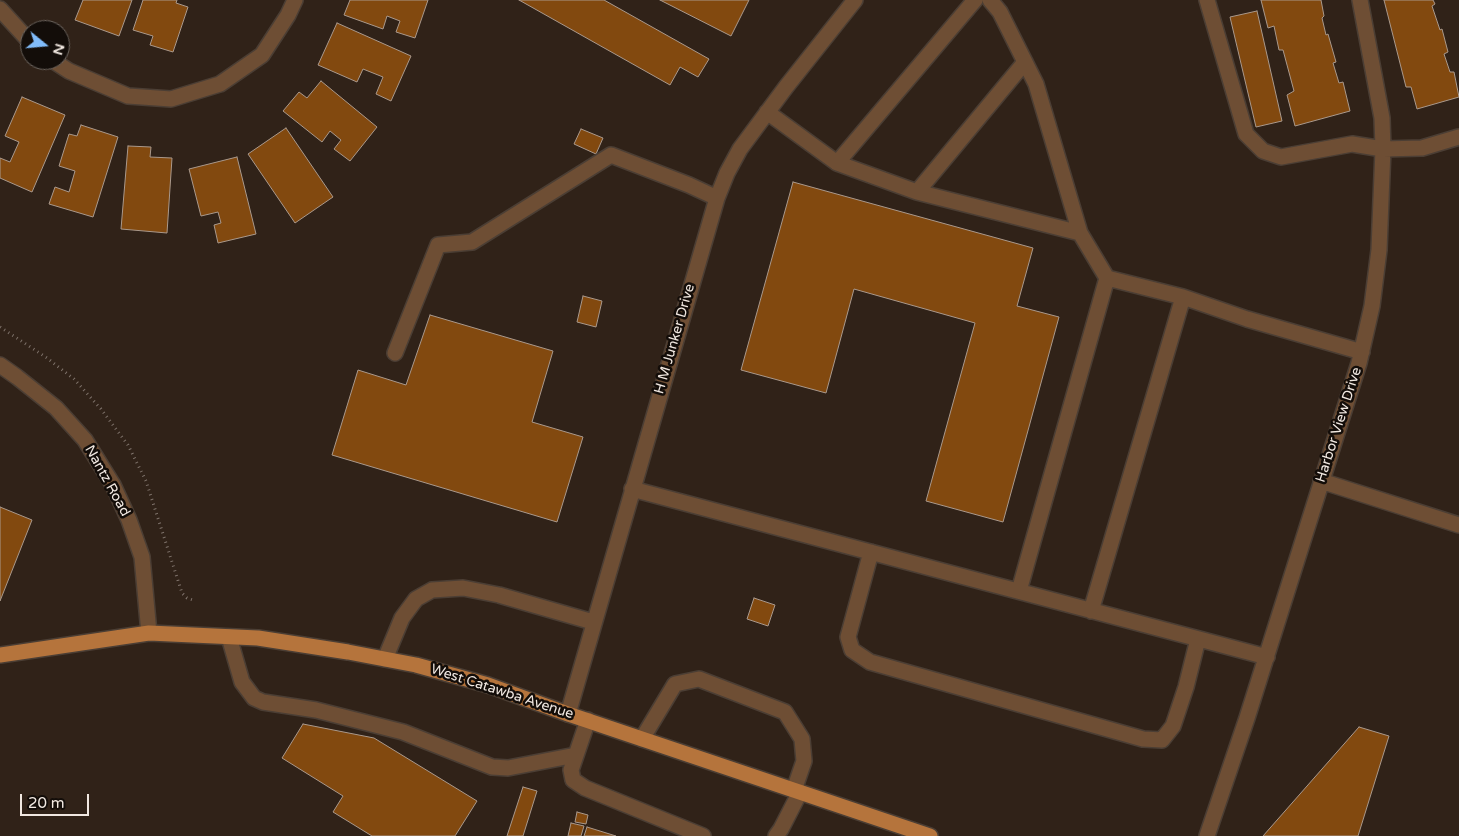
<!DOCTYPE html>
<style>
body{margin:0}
#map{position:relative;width:1459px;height:836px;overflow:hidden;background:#302218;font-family:"Varela Round",sans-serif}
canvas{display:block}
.north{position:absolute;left:20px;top:20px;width:50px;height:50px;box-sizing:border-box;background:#130d09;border:1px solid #6c655f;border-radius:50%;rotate:107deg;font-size:14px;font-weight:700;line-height:20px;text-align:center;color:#f1e8e1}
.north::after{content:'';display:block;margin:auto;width:18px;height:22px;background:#81bcfa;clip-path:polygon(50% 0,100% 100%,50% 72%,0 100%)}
.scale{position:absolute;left:20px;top:794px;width:69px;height:22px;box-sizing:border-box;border:2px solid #f1e8e1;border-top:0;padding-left:6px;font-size:15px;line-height:18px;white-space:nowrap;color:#f1e8e1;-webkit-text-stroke:4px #130d09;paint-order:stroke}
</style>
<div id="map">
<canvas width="1459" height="836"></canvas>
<div class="north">N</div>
<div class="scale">20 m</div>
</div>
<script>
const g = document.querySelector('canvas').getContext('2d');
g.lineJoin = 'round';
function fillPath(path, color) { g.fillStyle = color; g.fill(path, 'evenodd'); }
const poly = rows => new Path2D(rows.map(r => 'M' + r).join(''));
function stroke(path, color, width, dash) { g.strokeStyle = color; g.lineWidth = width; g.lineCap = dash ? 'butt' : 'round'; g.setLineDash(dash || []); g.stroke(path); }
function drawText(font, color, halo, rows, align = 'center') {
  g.font = font + ' "Varela Round",sans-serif'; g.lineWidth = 5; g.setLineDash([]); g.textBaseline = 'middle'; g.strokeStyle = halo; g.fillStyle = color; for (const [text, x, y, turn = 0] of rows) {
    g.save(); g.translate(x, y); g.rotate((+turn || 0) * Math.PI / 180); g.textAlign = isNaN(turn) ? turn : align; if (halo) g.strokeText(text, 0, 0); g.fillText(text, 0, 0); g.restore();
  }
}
const building = poly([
 [83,0,132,0,119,36,75,20,83,0],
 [143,0,177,0,176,3,188,7,173,52,150,45,153,36,133,30,143,0],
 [350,0,428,0,415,38,396,32,400,21,387,16,383,29,344,15,350,0],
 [519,0,604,0,709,59,698,77,680,67,670,85,519,0],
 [660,0,749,0,731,36,660,0],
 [1261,0,1321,0,1324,16,1322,18,1326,35,1328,34,1336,62,1333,63,1339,83,1343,82,1350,111,1295,126,1287,95,1294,91,1283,50,1279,50,1274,26,1268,28,1261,0],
 [1384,0,1433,0,1435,4,1432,6,1440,30,1442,29,1448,52,1444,54,1450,72,1454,72,1459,97,1417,109,1411,87,1406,87,1384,0],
 [1257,11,1282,121,1256,127,1230,17,1257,11],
 [337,23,411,56,391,101,376,94,383,77,363,69,357,82,318,65,337,23],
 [321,81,377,127,350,161,334,149,341,140,330,131,322,142,283,111,299,92,307,98,321,81],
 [22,97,65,115,32,192,0,178,0,158,10,162,19,142,5,136,22,97],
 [81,125,118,137,93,217,49,204,55,187,69,192,75,171,59,166,69,134,77,136,81,125],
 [286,128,333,197,295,223,248,154,286,128],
 [581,129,603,138,596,154,574,144,581,129],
 [128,146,151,147,150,157,172,158,167,233,121,229,128,146],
 [237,157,256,234,218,243,214,225,221,223,218,212,201,216,189,169,237,157],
 [793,182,1033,248,1017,306,1059,317,1003,522,926,501,975,323,854,289,826,393,741,370,793,182],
 [583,296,602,301,596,327,577,322,583,296],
 [430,315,553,351,532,422,583,437,557,522,332,455,358,370,406,385,430,315],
 [0,507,32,520,0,601,0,507],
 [754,598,775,605,768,626,747,619,754,598],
 [303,724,374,738,477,801,455,836,372,836,333,812,343,796,282,758,303,724],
 [1359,727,1389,736,1358,836,1263,836,1359,727],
 [523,787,537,791,523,836,507,836,523,787],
 [577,812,588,815,586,824,575,822,577,812],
 [571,823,584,826,581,836,568,836,571,823],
 [587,827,616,836,584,836,587,827]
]);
fillPath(building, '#82490f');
stroke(building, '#aa998c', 1);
const minor = poly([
 [990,0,1000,12,1036,84,1080,233,1107,278,1183,297,1091,611],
 [1207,0,1246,134,1263,151,1281,157,1352,144,1383,149,1422,148,1459,137],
 [0,9,30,42],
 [52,60,69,71,128,96,171,99,220,84,262,55,288,15,295,0],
 [767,112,837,163,975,0],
 [837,163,917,192,1025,62],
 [917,192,1080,233],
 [1183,297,1247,319,1362,352],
 [395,353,438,245,472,242,611,155,689,185,717,198],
 [0,365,17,377,56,408,85,440,113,485,129,520,142,557,149,633],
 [1321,481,1459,525],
 [632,489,1267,657],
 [871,552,848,637,852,650,870,662,1143,739,1162,740,1173,726,1186,687,1198,639],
 [1019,591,1107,278],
 [229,637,242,682,254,698,263,702,316,710,403,732,492,767,508,768,576,755],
 [385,659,402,618,416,599,432,590,463,588,499,595,593,622],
 [568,714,717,198,727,173,740,149,786,87,855,0],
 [588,720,571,770,573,780,585,788,703,836],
 [642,739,675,684,699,679,785,712,802,739,804,761,794,790],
 [776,836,781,829,800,792],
 [1207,836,1247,718,1359,363,1372,306,1379,250,1383,149,1382,118,1360,0]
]);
const major = poly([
 [0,655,149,633,258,638,348,652,416,665,488,685,568,714,930,836]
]);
stroke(minor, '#4b3e34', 18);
stroke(major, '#4b3e34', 18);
stroke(poly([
 [0,327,47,358,74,379,101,409,128,445,146,481,182,593,187,598,193,600]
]), '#7f736b', 3, [1, 4]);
stroke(minor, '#6e4e34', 15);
stroke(major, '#b5743c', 15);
drawText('14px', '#f1e8e1', '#130d09', [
 ["H M Junker Drive",675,339,-74],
 ["Harbor View Drive",1339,425,-72],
 ["Nantz Road",107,481,61],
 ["West Catawba Avenue",502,692,18]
]);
</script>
